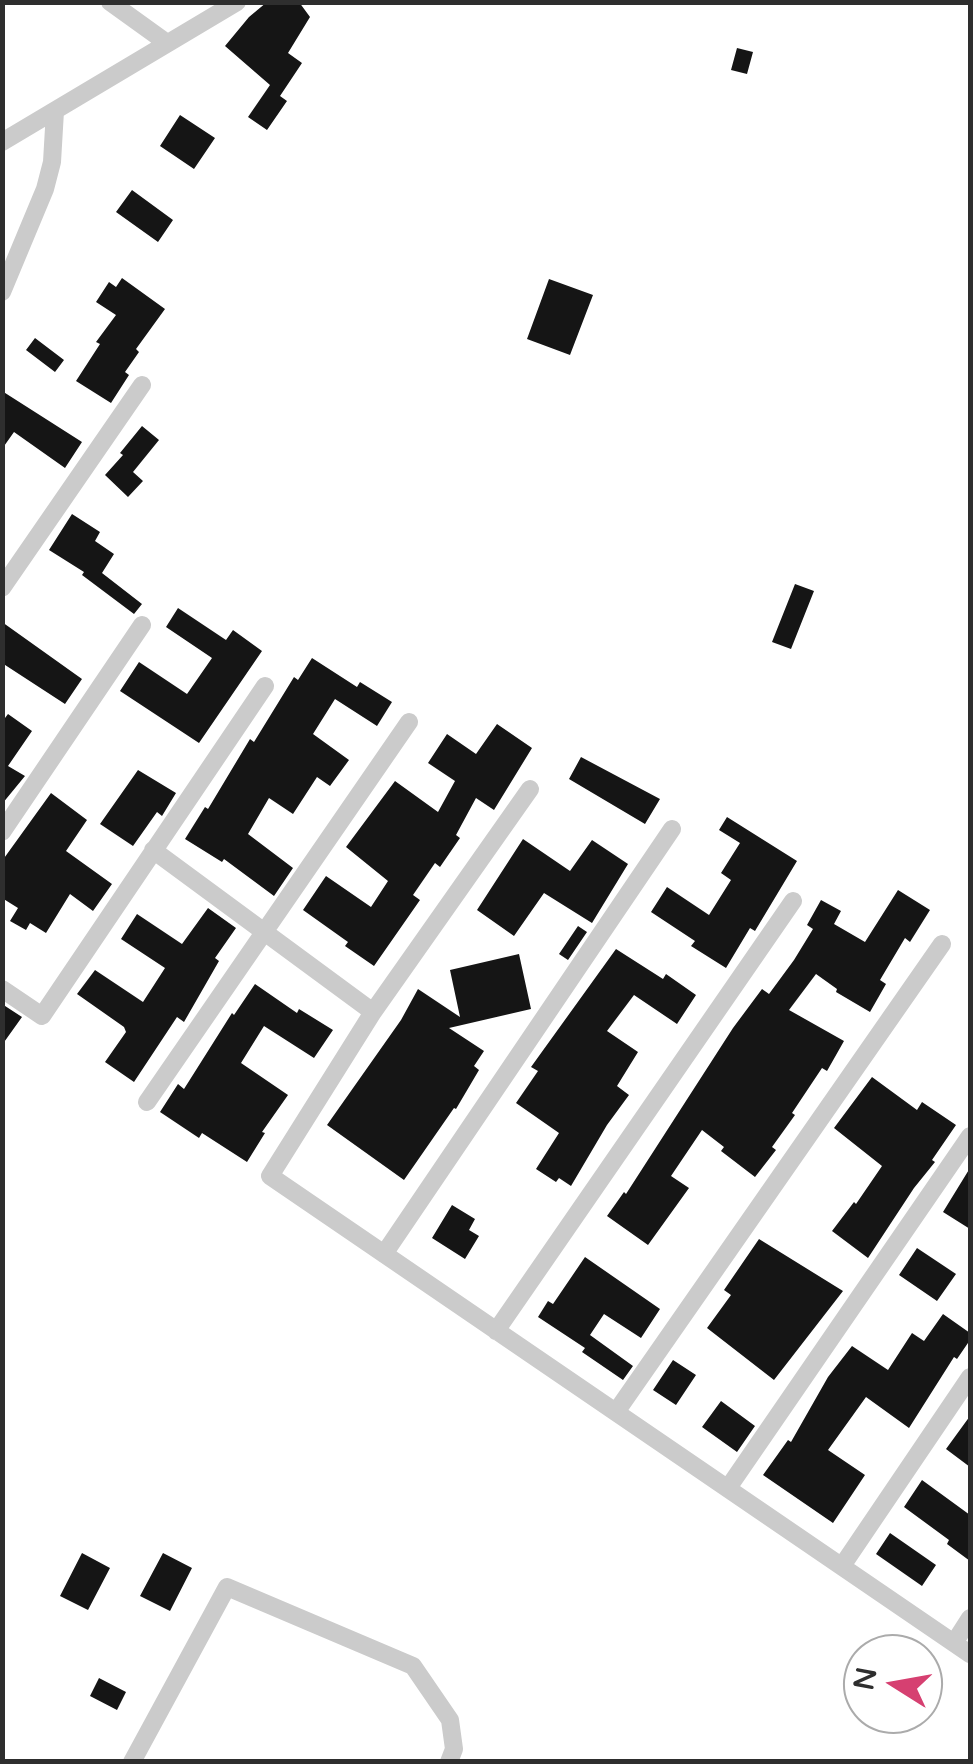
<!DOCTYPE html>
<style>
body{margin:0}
#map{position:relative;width:973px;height:1764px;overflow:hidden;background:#fff;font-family:"Varela Round",sans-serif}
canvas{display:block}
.frame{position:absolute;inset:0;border:5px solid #2e2e2e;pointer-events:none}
.north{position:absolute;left:843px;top:1634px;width:100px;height:100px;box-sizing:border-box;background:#fff;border:2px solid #ababab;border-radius:50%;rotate:281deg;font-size:28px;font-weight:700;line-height:40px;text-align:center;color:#2e2e2e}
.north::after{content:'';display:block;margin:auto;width:35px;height:45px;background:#d64071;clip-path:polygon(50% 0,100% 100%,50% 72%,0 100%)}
</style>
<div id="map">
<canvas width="973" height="1764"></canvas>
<div class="frame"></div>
<div class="north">N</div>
</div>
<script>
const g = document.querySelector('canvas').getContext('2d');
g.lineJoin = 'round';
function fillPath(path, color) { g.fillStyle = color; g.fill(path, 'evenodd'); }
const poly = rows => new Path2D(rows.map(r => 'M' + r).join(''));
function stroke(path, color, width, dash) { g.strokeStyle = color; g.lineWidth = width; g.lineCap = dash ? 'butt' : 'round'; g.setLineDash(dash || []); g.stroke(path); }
fillPath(poly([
 [267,2,299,2,310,17,288,53,302,63,280,96,287,101,267,130,248,117,270,85,225,46,249,17],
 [737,48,753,52,747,74,731,70],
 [180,115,215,138,194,169,160,146],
 [132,190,173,220,158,242,116,212],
 [122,278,165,309,136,349,139,352,125,372,129,375,111,403,76,381,100,344,96,342,116,315,96,302,109,282,116,287],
 [549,279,593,295,570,355,527,339],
 [35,338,64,360,55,372,26,350],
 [2,391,82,442,65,468,14,432,2,449],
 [142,426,159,440,133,472,143,481,128,497,105,475,123,455,120,453],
 [72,514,100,532,95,541,114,554,102,573,142,604,134,614,82,575,84,572,49,550],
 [795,584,814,591,791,649,772,642],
 [178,608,226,640,233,630,262,651,199,743,120,691,139,662,187,694,212,658,166,627],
 [2,622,82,679,65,704,2,663],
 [312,658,357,687,360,682,392,702,377,726,335,699,313,734,349,760,330,786,317,777,293,814,269,798,248,834,293,868,274,896,224,859,222,862,185,839,205,807,208,809,250,739,254,742,294,677,298,680],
 [8,714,32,731,8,766,25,776,2,804,2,722],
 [497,724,532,748,494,810,476,798,456,835,460,838,440,867,435,863,413,895,420,900,374,966,345,946,348,942,303,910,326,876,371,907,388,881,346,847,395,781,438,812,455,781,428,763,447,734,476,754],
 [581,757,660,799,645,824,569,779],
 [138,770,176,793,162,816,157,812,133,846,100,824],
 [51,793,87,820,66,851,112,884,93,911,70,894,46,933,30,923,26,930,10,921,18,908,2,898,2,861],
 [727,817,797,861,755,931,750,928,726,968,691,946,695,941,651,912,667,887,709,915,731,880,721,873,740,843,719,830],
 [523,839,570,871,592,840,628,864,592,923,544,893,514,936,477,910],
 [898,890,930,910,910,942,905,938,880,980,886,984,870,1012,836,992,837,989,816,974,789,1010,844,1041,827,1071,822,1068,792,1113,795,1115,772,1147,776,1150,755,1177,721,1151,724,1147,702,1130,671,1176,689,1188,648,1245,607,1216,624,1192,626,1194,733,1028,762,989,769,994,794,960,813,929,807,925,821,900,841,911,834,924,865,942],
 [208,908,236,928,215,958,219,961,184,1022,177,1017,134,1082,105,1062,126,1032,124,1027,77,994,95,970,143,1002,165,968,121,939,137,914,182,944],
 [578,926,587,932,568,960,559,954],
 [616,949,663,979,666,974,696,995,677,1024,634,995,607,1031,638,1052,617,1086,629,1095,607,1125,571,1186,559,1178,556,1182,536,1169,559,1133,516,1103,538,1071,531,1067],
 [519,954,531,1009,449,1028,484,1051,474,1066,479,1070,456,1109,454,1108,404,1180,327,1125,401,1020,418,989,460,1017,450,970],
 [255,984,297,1013,299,1009,333,1030,314,1058,264,1026,241,1063,288,1095,262,1132,265,1133,247,1162,202,1133,199,1138,160,1112,178,1084,184,1089,232,1013,234,1015],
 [2,1004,22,1017,2,1045],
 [872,1077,917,1110,922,1102,956,1125,932,1160,935,1162,914,1188,868,1258,832,1231,854,1202,856,1204,882,1166,834,1128],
 [970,1168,970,1229,943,1212],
 [452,1205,475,1219,469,1230,479,1236,465,1259,432,1238],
 [759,1239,843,1291,774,1380,707,1328,731,1295,724,1290],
 [917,1248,956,1274,937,1301,899,1275],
 [585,1257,660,1309,641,1338,604,1314,590,1335,633,1366,623,1380,582,1352,585,1348,538,1317,548,1301,553,1304],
 [943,1314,970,1333,970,1340,957,1359,954,1357,909,1428,866,1397,828,1450,865,1475,833,1523,763,1475,788,1440,791,1442,828,1377,852,1346,888,1370,912,1333,924,1341],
 [673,1360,696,1375,676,1405,653,1390],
 [721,1401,755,1426,737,1452,702,1427],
 [970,1416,970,1467,946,1449],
 [922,1480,970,1515,970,1561,947,1544,949,1540,904,1507],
 [890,1533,936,1565,922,1586,876,1554],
 [82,1553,110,1568,88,1610,60,1596],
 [163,1553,192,1568,170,1611,140,1596],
 [99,1678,126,1692,117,1710,90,1696]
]), '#151515');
stroke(poly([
 [110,2,167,43],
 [2,142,237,2],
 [2,292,45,189,52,162,55,111],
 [2,588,142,385],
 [530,789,373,1012,270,1176,970,1654],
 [2,832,142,625],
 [153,850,373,1012],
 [2,989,42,1016,265,686],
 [147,1102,409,722],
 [384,1254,672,829],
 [496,1331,793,901],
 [616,1412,942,944],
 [728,1488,970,1136],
 [842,1566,970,1377],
 [954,1643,970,1618],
 [132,1762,227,1587,413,1666,450,1720,454,1749,449,1762]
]), '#cbcbcb', 18);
</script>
